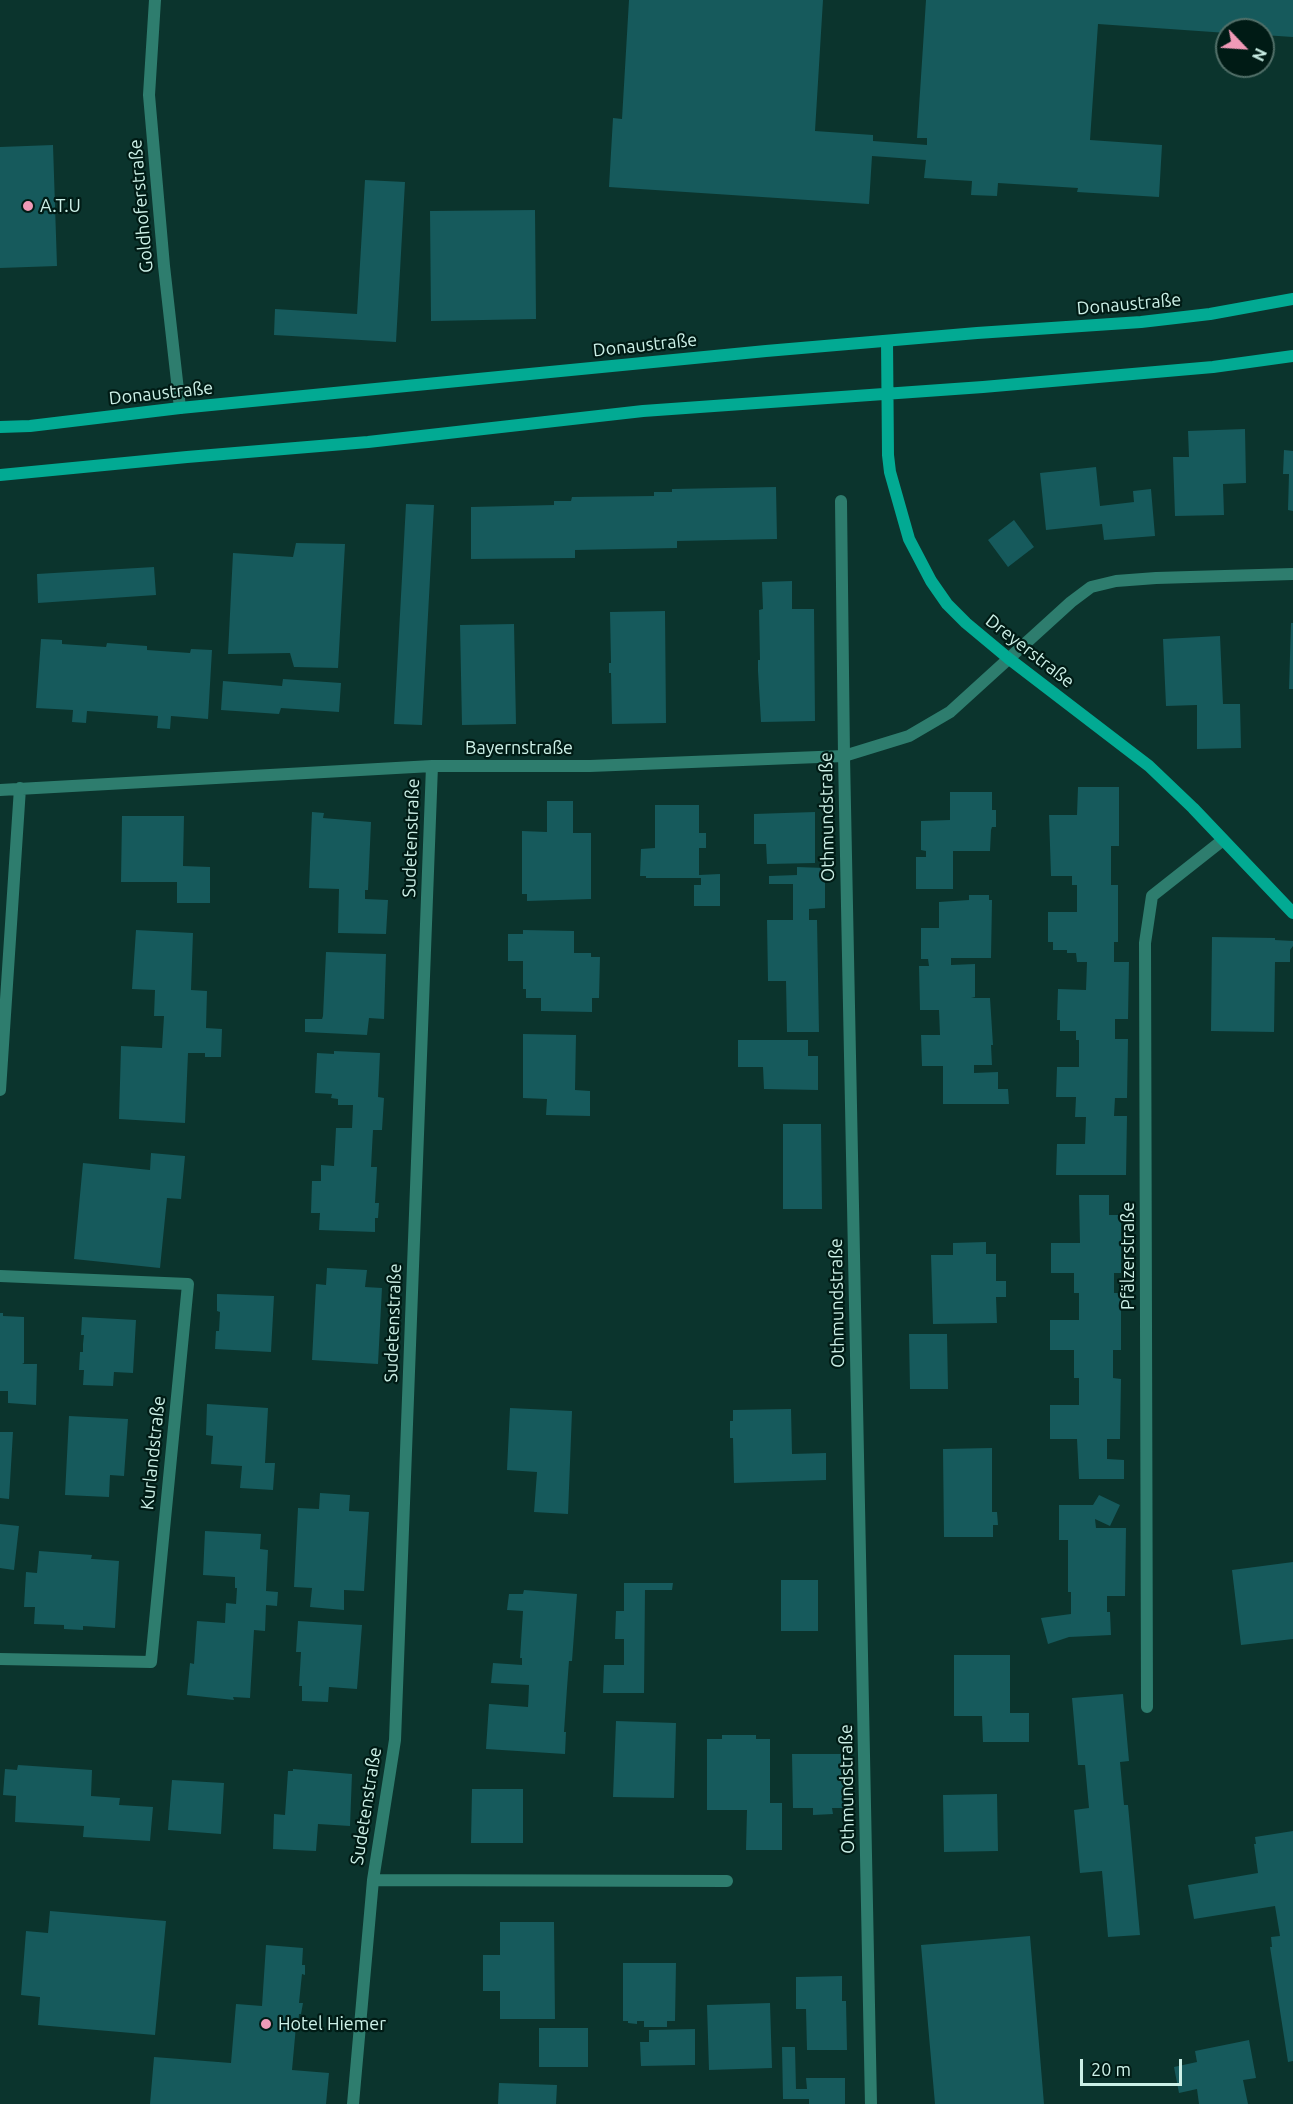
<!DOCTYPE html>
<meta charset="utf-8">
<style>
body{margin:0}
#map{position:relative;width:1293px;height:2104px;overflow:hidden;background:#0b342d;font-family:Ubuntu,sans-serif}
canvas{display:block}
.north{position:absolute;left:1215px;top:18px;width:60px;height:60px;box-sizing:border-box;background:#001b15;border:2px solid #527069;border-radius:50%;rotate:115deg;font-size:16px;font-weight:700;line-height:24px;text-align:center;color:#ccf0e7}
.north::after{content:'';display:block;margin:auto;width:21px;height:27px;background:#f09ab7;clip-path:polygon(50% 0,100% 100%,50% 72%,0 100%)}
.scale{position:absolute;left:1080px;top:2059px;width:102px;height:27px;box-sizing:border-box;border:3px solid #ccf0e7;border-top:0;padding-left:8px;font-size:18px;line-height:21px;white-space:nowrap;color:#ccf0e7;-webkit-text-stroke:4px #001b15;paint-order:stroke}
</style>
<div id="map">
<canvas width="1293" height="2104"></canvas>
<div class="north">N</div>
<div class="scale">20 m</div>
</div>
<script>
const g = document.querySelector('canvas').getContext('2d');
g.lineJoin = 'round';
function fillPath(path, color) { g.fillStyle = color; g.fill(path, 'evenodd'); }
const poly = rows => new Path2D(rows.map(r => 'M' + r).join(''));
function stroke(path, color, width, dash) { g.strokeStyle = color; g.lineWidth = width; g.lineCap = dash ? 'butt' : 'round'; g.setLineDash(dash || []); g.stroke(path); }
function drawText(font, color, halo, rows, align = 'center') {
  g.font = font + ' Ubuntu,sans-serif'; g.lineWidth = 4.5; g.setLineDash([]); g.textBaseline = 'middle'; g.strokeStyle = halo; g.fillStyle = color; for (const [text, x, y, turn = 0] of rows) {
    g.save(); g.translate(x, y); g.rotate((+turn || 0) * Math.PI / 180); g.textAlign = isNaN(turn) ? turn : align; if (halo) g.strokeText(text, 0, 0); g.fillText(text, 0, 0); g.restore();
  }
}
fillPath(poly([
 [629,0,823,0,815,131,873,135,873,141,927,145,927,138,917,138,926,0,1293,0,1293,37,1263,35,1263,30,1227,30,1227,33,1098,24,1090,140,1162,145,1159,197,1077,192,1078,188,998,183,997,196,971,195,972,181,924,178,926,160,872,156,869,204,609,187,613,118,622,119],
 [53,145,57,266,0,268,0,147],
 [365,180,405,182,396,342,274,335,275,309,357,314],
 [535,210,536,319,431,321,430,211],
 [1245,429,1246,483,1223,484,1224,515,1175,516,1173,457,1189,457,1188,431],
 [1284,450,1293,451,1293,511,1288,510,1289,474,1283,474],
 [1096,467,1100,506,1134,502,1133,491,1151,489,1155,536,1104,540,1102,524,1046,530,1040,473],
 [776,487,777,539,677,541,677,548,575,550,575,558,471,559,471,507,554,505,554,501,571,501,572,497,654,496,654,492,672,492,672,489],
 [406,504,434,505,422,725,394,724],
 [1014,520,1034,547,1008,567,988,540],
 [296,543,345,544,338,668,294,667,290,653,228,654,233,553,293,557],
 [154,567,156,595,38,603,37,574],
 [792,581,792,609,814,609,815,721,761,722,758,671,758,660,760,660,759,610,763,609,762,582],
 [665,611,666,723,612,724,611,673,609,673,609,663,611,663,610,612],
 [1291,623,1293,623,1293,689,1289,689],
 [514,624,516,724,462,725,460,625],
 [1220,636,1223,704,1240,704,1241,748,1197,749,1197,705,1166,706,1163,639],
 [41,639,62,640,62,644,106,647,107,643,147,646,147,650,190,653,191,649,212,650,208,719,171,716,170,729,157,728,158,716,87,711,86,723,72,722,73,710,36,708],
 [283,679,341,683,339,712,281,708,279,714,221,710,223,681,282,686],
 [1078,787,1119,787,1119,846,1111,846,1111,885,1118,885,1118,942,1114,942,1114,962,1129,962,1128,1019,1115,1019,1115,1039,1128,1039,1127,1098,1115,1098,1114,1116,1127,1116,1126,1175,1056,1175,1057,1144,1085,1144,1086,1117,1075,1117,1076,1097,1056,1097,1057,1067,1079,1067,1079,1040,1076,1040,1076,1031,1060,1031,1060,1020,1057,1020,1058,989,1086,990,1087,962,1077,962,1076,953,1067,953,1067,950,1053,950,1053,942,1048,942,1048,912,1077,912,1077,885,1072,885,1072,876,1051,876,1049,815,1077,815],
 [950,792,992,792,992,810,996,810,996,827,992,827,991,830,990,851,953,851,953,889,916,889,916,857,926,857,926,851,921,850,921,821,950,820],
 [547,801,573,801,573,833,591,833,591,899,527,901,527,894,522,894,522,831,547,832],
 [655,805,699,805,699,833,706,833,706,848,699,848,699,875,720,874,720,906,694,906,694,885,701,885,701,878,646,878,646,876,640,876,641,849,655,848],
 [312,812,324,813,323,818,371,822,368,890,365,890,365,899,388,900,386,934,338,933,339,889,309,888],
 [815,812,815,863,767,864,766,844,754,844,754,814],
 [122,816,184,816,183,866,210,867,210,903,177,903,177,882,121,882],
 [797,867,825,868,825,908,809,909,809,920,817,920,819,1032,787,1032,786,981,768,981,767,920,793,920,793,884,769,884,769,876,797,875],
 [969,895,989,895,989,900,992,900,991,958,951,958,951,965,975,964,975,997,971,998,990,998,993,1045,991,1045,992,1065,974,1065,974,1073,998,1072,998,1089,1008,1089,1009,1104,943,1104,943,1066,922,1066,921,1035,940,1035,939,1010,920,1010,919,966,929,966,928,959,921,959,921,928,939,928,939,902,969,900],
 [136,930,193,933,191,990,207,991,206,1028,222,1029,221,1057,205,1057,205,1053,188,1053,185,1123,119,1119,121,1046,162,1048,164,1016,154,1016,155,990,132,989],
 [523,930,574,931,574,953,591,953,591,957,600,957,599,998,592,998,592,1012,541,1011,541,998,526,998,526,989,523,989,523,961,508,961,508,934,523,934],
 [1212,937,1275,938,1275,940,1293,941,1293,946,1290,950,1290,962,1275,962,1274,1032,1211,1031],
 [326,952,386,954,384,1019,369,1018,367,1035,305,1032,305,1019,322,1019,323,1016],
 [523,1034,576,1035,575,1090,590,1091,590,1116,546,1115,547,1099,523,1098],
 [738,1040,808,1040,808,1056,818,1056,818,1090,764,1089,763,1067,738,1067],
 [334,1051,380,1053,378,1097,384,1098,382,1130,373,1130,371,1167,377,1167,375,1203,379,1203,378,1218,375,1218,375,1232,319,1230,320,1213,311,1213,312,1181,321,1181,321,1165,334,1166,336,1128,352,1128,353,1105,338,1105,338,1099,331,1098,332,1094,315,1093,317,1053,334,1054],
 [783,1124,821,1124,822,1209,783,1209],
 [151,1153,185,1156,181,1199,167,1198,160,1268,74,1259,83,1163,150,1170],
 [1079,1195,1109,1195,1109,1215,1121,1215,1121,1273,1114,1273,1114,1293,1121,1293,1121,1350,1113,1350,1113,1378,1121,1379,1120,1439,1107,1439,1107,1459,1124,1460,1124,1479,1079,1479,1077,1439,1050,1439,1050,1405,1079,1405,1079,1378,1074,1378,1074,1350,1050,1350,1050,1320,1079,1320,1079,1293,1074,1293,1074,1273,1051,1273,1051,1243,1080,1243],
 [986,1242,986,1254,996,1254,996,1281,1006,1281,1006,1297,996,1297,997,1323,933,1324,931,1255,953,1255,953,1243],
 [327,1268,367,1270,365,1287,382,1288,378,1364,312,1360,316,1284,326,1285],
 [217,1294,274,1296,271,1352,215,1349,216,1331,219,1331,220,1312,217,1311],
 [0,1313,3,1313,3,1316,24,1317,24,1363,22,1364,37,1364,36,1405,8,1403,8,1391,0,1391],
 [82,1317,136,1320,133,1373,114,1372,113,1386,83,1385,84,1370,79,1370,80,1352,83,1352,83,1344,84,1335,81,1335],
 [909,1334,947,1334,948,1389,910,1389],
 [207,1404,268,1408,265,1463,275,1463,273,1490,240,1488,242,1466,211,1464,213,1436,206,1435],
 [510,1408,572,1411,568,1514,534,1512,537,1472,507,1470],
 [791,1409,792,1454,826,1453,826,1480,734,1483,733,1438,730,1438,730,1421,733,1421,733,1410],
 [69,1416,128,1419,124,1476,110,1475,109,1497,65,1495],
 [0,1432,13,1432,9,1499,0,1498],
 [992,1448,992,1512,997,1512,998,1525,993,1525,993,1537,944,1537,943,1449],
 [320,1493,350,1495,349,1511,369,1512,364,1591,344,1590,344,1610,310,1607,312,1588,294,1587,298,1508,319,1509],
 [1099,1495,1120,1505,1110,1526,1095,1519,1096,1528,1126,1528,1125,1596,1107,1596,1107,1612,1110,1612,1111,1635,1069,1637,1048,1644,1041,1618,1071,1614,1071,1592,1068,1592,1068,1540,1059,1540,1059,1505,1093,1505],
 [0,1524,19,1526,14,1570,0,1568],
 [205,1531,261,1534,260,1549,268,1550,266,1591,278,1592,277,1606,266,1605,265,1631,254,1630,250,1698,233,1697,234,1700,187,1695,190,1663,194,1664,197,1621,225,1623,226,1603,236,1604,237,1588,235,1588,235,1577,203,1575],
 [39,1551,92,1555,91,1559,93,1559,119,1561,115,1628,83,1626,83,1630,64,1629,64,1625,34,1624,35,1607,24,1607,26,1572,37,1573],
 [1293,1562,1293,1639,1241,1645,1232,1570],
 [781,1580,818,1580,818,1631,781,1631],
 [624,1583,673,1583,672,1590,645,1590,644,1693,603,1693,604,1665,624,1665,624,1639,615,1639,616,1611,624,1611],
 [524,1590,577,1594,572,1661,569,1661,567,1688,564,1732,566,1732,565,1754,486,1749,489,1704,528,1707,529,1685,491,1683,493,1663,522,1665,522,1658,520,1658,523,1611,507,1610,509,1594,523,1594],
 [298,1621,362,1625,357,1689,329,1687,328,1702,302,1701,302,1686,299,1686,301,1652,296,1652],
 [954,1655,1010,1655,1010,1713,1029,1713,1029,1742,983,1742,982,1716,954,1716],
 [1123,1694,1129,1761,1120,1762,1124,1805,1128,1805,1140,1935,1108,1937,1102,1871,1080,1873,1074,1810,1089,1808,1085,1765,1078,1765,1072,1698],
 [616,1721,676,1723,674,1798,613,1797],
 [722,1735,756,1735,756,1739,770,1739,770,1803,782,1803,782,1850,746,1850,747,1810,707,1810,707,1739,722,1739],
 [792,1754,844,1754,844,1808,832,1808,833,1814,813,1815,813,1808,793,1808],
 [18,1765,92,1770,91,1796,120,1798,119,1805,153,1807,150,1841,83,1837,84,1826,15,1822,16,1796,3,1795,5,1769,17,1770],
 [293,1769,352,1774,350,1826,318,1824,316,1851,273,1849,274,1814,285,1815,288,1771,293,1771],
 [172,1780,224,1783,221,1834,168,1830],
 [472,1789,523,1789,523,1843,471,1843],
 [997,1794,998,1851,944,1852,943,1795],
 [1293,1831,1293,2061,1288,2062,1270,1947,1272,1947,1271,1937,1280,1936,1275,1906,1194,1919,1188,1885,1258,1873,1254,1844,1256,1844,1255,1837],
 [50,1911,166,1921,155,2035,38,2025,40,1997,21,1995,26,1931,48,1933],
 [500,1922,554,1922,555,2019,500,2019,500,1991,483,1991,483,1955,500,1955],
 [1030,1936,1044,2104,935,2104,921,1945],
 [266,1945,303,1948,302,1965,305,1965,305,1975,302,1974,299,2003,303,2003,301,2014,299,2014,298,2027,296,2026,292,2070,329,2073,326,2104,150,2104,154,2057,231,2063,236,2004,262,2006],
 [623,1963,676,1963,675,2021,667,2021,667,2027,644,2027,644,2021,637,2021,637,2024,628,2023,628,2021,623,2021],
 [842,1976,842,2001,846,2001,847,2050,807,2050,806,2009,796,2009,796,1977],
 [770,2003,772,2068,709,2070,707,2005],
 [539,2028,588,2028,588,2067,539,2067],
 [695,2029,695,2065,641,2066,640,2042,649,2042,649,2030],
 [1249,2040,1256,2078,1243,2080,1248,2104,1199,2104,1197,2089,1179,2093,1174,2067,1197,2062,1195,2051],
 [782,2047,795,2047,796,2089,807,2089,806,2078,845,2078,845,2104,809,2104,809,2099,783,2099],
 [499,2083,557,2085,556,2104,498,2104]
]), '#165a5c');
stroke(poly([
 [155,0,149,95,164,266,180,408],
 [841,501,844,756,871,2104],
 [0,790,432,766,590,766,844,756,909,736,950,712,1071,602,1091,587,1116,581,1156,578,1293,574],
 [0,1090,20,788],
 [0,1276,188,1284,151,1662,0,1659],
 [1147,1707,1145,943,1152,896,1223,840],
 [373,1880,727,1881],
 [353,2104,373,1880,395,1740,432,766]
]), '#2e7d6e', 12);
stroke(poly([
 [887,341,888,455,890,472,909,539,931,581,947,604,966,623,1008,658,1149,766,1193,808,1293,913],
 [0,427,30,426,180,408,766,351,977,333,1141,322,1210,314,1293,299],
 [0,475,187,457,368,442,643,411,983,387,1213,367,1293,356]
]), '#02aa93', 12);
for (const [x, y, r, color] of [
 [28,206,6,"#f09ab7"],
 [266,2024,6,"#f09ab7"]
]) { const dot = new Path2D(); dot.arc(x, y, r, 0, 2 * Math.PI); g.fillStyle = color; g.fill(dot); stroke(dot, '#001b15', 2); }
drawText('18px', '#ccf0e7', '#001b15', [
 ["A.T.U",40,206],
 ["Hotel Hiemer",278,2024]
], 'left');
drawText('18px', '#ccf0e7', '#001b15', [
 ["Goldhoferstraße",141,206,-95],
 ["Donaustraße",1129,304,-5],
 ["Donaustraße",645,345,-6],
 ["Donaustraße",161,393,-6],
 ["Dreyerstraße",1030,651,38],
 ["Bayernstraße",519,748],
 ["Othmundstraße",827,817,-91],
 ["Sudetenstraße",411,838,-88],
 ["Pfälzerstraße",1128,1256,-90],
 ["Othmundstraße",837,1303,-91],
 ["Sudetenstraße",393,1323,-88],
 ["Kurlandstraße",153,1453,-84],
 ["Othmundstraße",847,1789,-91],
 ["Sudetenstraße",366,1806,-81]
]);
</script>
